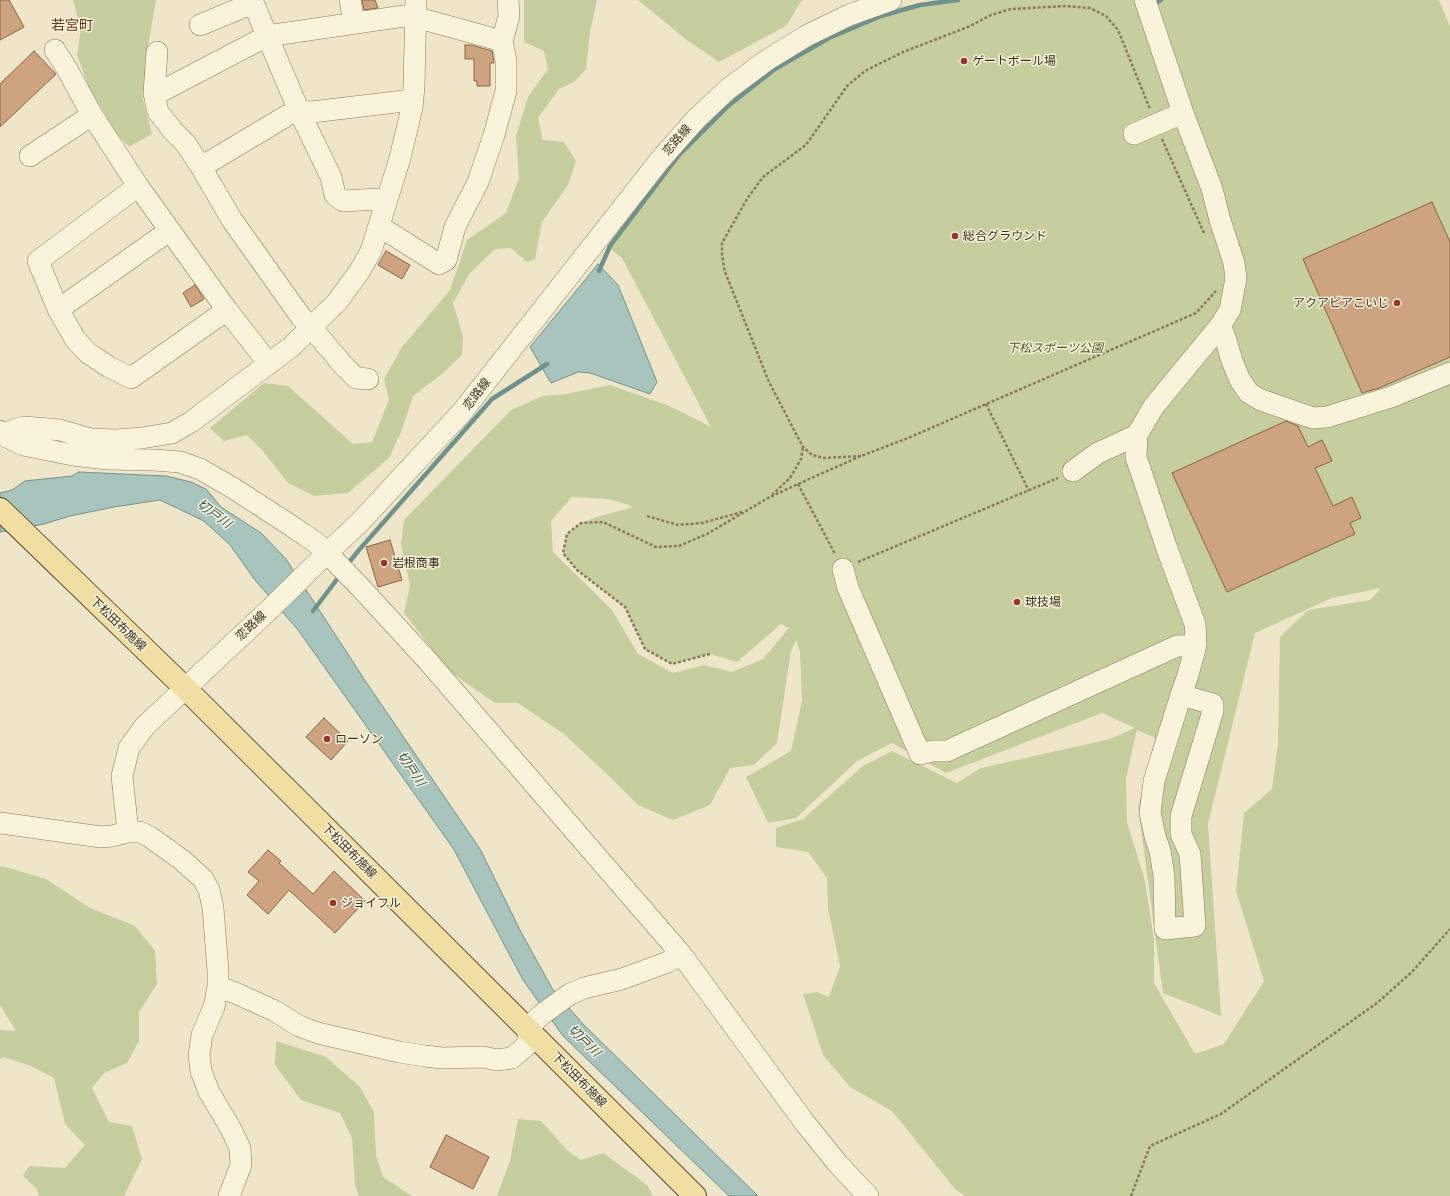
<!DOCTYPE html>
<meta charset="utf-8">
<style>
body{margin:0}
canvas{display:block;background:#efe6c9}
</style>
<canvas width="1450" height="1196"></canvas>
<script>
const g = document.querySelector('canvas').getContext('2d');
g.lineJoin = 'round';
function fillPath(path, color) { g.fillStyle = color; g.fill(path, 'evenodd'); }
const poly = rows => new Path2D(rows.map(r => 'M' + r).join(''));
function stroke(path, color, width, dash) { g.strokeStyle = color; g.lineWidth = width; g.lineCap = dash ? 'butt' : 'round'; g.setLineDash(dash || []); g.stroke(path); }
function drawText(font, color, halo, rows, align = 'center') {
  g.font = font + ' "Crimson Pro","Noto Sans JP",serif'; g.lineWidth = 3; g.setLineDash([]); g.textBaseline = 'middle'; g.strokeStyle = halo; g.fillStyle = color; for (const [text, x, y, turn = 0] of rows) {
    g.save(); g.translate(x, y); g.rotate((+turn || 0) * Math.PI / 180); g.textAlign = isNaN(turn) ? turn : align; if (halo) g.strokeText(text, 0, 0); g.fillText(text, 0, 0); g.restore();
  }
}
fillPath(poly([
 [73,0,156,0,148,47,143,100,152,134,129,147,118,135,90,90,77,55,81,29],
 [524,0,597,0,590,32,586,69,575,81,559,89,538,118,543,140,564,142,576,161,568,185,542,222,535,259,527,262,511,248,495,249,470,273,453,303,463,336,462,355,442,374,413,396,401,432,389,458,348,493,314,496,288,483,262,450,247,435,224,441,210,428,264,383,288,386,353,444,372,442,389,400,384,379,402,347,450,290,467,240,506,213,519,178,516,136,528,97,548,69,544,51,524,42],
 [638,0,802,0,786,26,719,62,688,41],
 [935,0,1439,0,1450,27,1450,1196,965,1196,955,1189,892,1111,850,1087,823,1055,803,994,817,992,829,997,840,966,828,909,827,878,808,852,776,847,776,828,803,819,863,766,892,751,957,783,981,768,1110,739,1135,728,1102,713,946,773,892,743,857,761,796,818,768,823,746,777,791,751,802,701,800,651,796,640,791,651,777,743,754,765,730,768,710,805,673,820,638,805,608,775,565,735,518,703,495,703,449,671,404,613,410,585,401,544,404,520,511,410,543,396,566,394,610,385,667,405,711,427,622,258,607,246,683,147,722,107,757,81,805,50,851,26,901,7],
 [572,497,609,499,632,506,630,508,600,516,581,523,567,534,563,553,577,570,625,607,645,649,672,664,710,654,737,662,781,624,789,628,763,659,732,672,704,665,673,673,638,654,612,610,553,552,551,521],
 [1381,588,1370,600,1308,610,1280,637,1278,743,1272,789,1244,813,1236,891,1264,981,1224,1044,1195,1054,1154,983,1154,940,1145,881,1127,822,1126,778,1137,730,1155,738,1138,807,1163,993,1221,1016,1208,824,1255,633,1332,598],
 [2,866,46,879,90,908,135,926,155,951,157,984,139,1012,139,1041,127,1063,104,1073,92,1088,109,1122,132,1126,142,1159,124,1196,39,1196,37,1189,23,1176,29,1166,65,1168,85,1145,65,1124,54,1078,31,1066,3,1057,0,1059,0,1030,16,1031,0,1005,0,867],
 [276,1041,326,1057,360,1087,374,1112,376,1155,383,1177,412,1196,359,1196,355,1185,352,1138,340,1113,301,1100,275,1065],
 [518,1119,541,1121,567,1150,581,1160,603,1153,647,1185,653,1196,497,1196,510,1161]
]), '#c5ce9c');
const water = poly([
 [598,264,618,285,657,382,650,394,590,373,578,372,551,383,530,347,598,264],
 [79,472,166,476,191,482,206,489,221,507,261,533,286,559,366,682,480,849,521,932,553,990,583,1024,758,1196,729,1196,563,1036,523,980,453,848,298,630,255,580,230,545,204,521,160,500,114,507,70,516,44,524,0,532,0,493,12,490,25,481,72,476,79,472]
]);
fillPath(water, '#a9c3bd');
stroke(water, '#70928c', 1);
stroke(poly([
 [1157,2,1161,0],
 [599,271,610,246,679,155,728,106,775,69,829,38,881,16,920,5,958,0],
 [346,566,359,550,492,399,547,364],
 [313,611,341,574]
]), '#70928c', 4.5);
const building = poly([
 [0,0,9,0,24,27,0,40,0,0],
 [362,0,375,0,378,8,364,10,362,0],
 [465,45,471,45,492,51,494,63,490,63,490,86,477,86,477,81,474,81,474,59,465,59,465,45],
 [34,51,56,74,0,127,0,84,34,51],
 [1432,202,1450,242,1450,357,1379,388,1362,393,1303,259,1432,202],
 [386,251,410,265,402,279,378,265,386,251],
 [195,285,204,299,191,307,183,293,195,285],
 [1286,421,1298,426,1308,447,1322,440,1332,461,1315,468,1333,506,1352,497,1361,518,1350,523,1355,534,1227,592,1172,473,1286,421],
 [390,540,402,580,378,587,366,547,390,540],
 [324,718,348,741,331,760,306,737,324,718],
 [268,850,281,861,279,863,313,894,334,871,365,901,335,933,289,890,268,914,247,895,259,881,248,872,268,850],
 [446,1135,489,1157,473,1189,430,1167,446,1135]
]);
fillPath(building, '#cda47f');
stroke(building, '#8b6442', 1);
const minor = poly([
 [252,0,299,111,331,177,335,195,343,201,379,199,386,201],
 [350,0,354,23],
 [1145,0,1183,113,1212,189,1220,220,1234,263,1236,278,1230,310,1220,326,1154,406,1137,435,1136,457,1167,549,1195,624,1196,645,1188,675,1181,695,1154,781,1150,813,1155,836,1160,851,1164,876,1165,929,1195,926,1190,854,1181,834,1181,816,1213,711,1213,704,1181,695],
 [200,25,253,3],
 [55,50,67,69,92,115,138,186,227,310,269,364],
 [157,52,154,93,158,112,174,132,186,144,201,167,232,220,301,317,311,327,343,365,356,378,368,379],
 [154,93,162,91,267,36,404,16,415,17,502,41],
 [1134,134,1183,113],
 [30,156,92,115],
 [201,167,288,115,299,111,312,112,404,101,412,108],
 [138,186,38,261,58,309,75,339,88,353,109,367,131,378,227,310],
 [379,226,439,264,446,260,455,227,478,182,494,135,506,91,506,60,502,41,509,16,508,0],
 [58,309,66,304,169,231],
 [1220,326,1225,337,1232,361,1240,380,1249,393,1261,400,1313,418,1327,417,1391,397,1450,373],
 [0,431,5,436,23,445,73,455,107,459,154,460,180,462,200,469,233,488,290,525,315,542,327,553,359,586,427,660,681,954,805,1123,838,1164,868,1196],
 [5,436,13,430,24,427,60,430,91,439,116,440,142,438,172,433,191,422,291,347,337,302,359,272,371,251,400,158,412,108,414,87,416,0],
 [1073,471,1098,453,1137,435],
 [843,569,848,588,920,754,933,751,947,751,1177,646,1196,645],
 [0,823,101,837,112,836,128,832,140,832,150,837,182,860,203,879,209,890,213,908,218,971,218,987,214,1007,202,1035,199,1055,201,1071,209,1092,231,1129,240,1148,241,1165,229,1196],
 [128,832,122,776,129,748,145,726,270,609,327,553,360,522,462,412,660,160,696,119,728,89,767,60,806,36,849,15,891,0],
 [218,987,233,992,275,1011,299,1026,318,1033,399,1052,425,1056,442,1058,483,1057,497,1060,512,1058,527,1045,529,1031,533,1023,541,1015,570,994,584,988,622,979,668,962,681,954]
]);
const major = poly([
 [0,509,185,688,695,1196]
]);
stroke(minor, '#8c795d', 22);
stroke(major, '#5a4731', 24);
stroke(poly([
 [1162,139,1204,233],
 [986,404,1029,491],
 [861,456,824,458,812,455,803,447,769,382,725,272,722,255,722,243,747,199,763,177,806,145,847,86,865,71,903,52,968,27,991,15,1011,9,1066,6,1090,8,1106,16,1118,30,1150,109],
 [798,484,835,554],
 [772,495,790,478,801,459,803,447],
 [647,516,678,525,702,523,742,512],
 [858,562,1058,478],
 [710,654,672,664,645,649,625,607,577,570,563,553,567,534,581,523,603,522,656,547,679,546,707,534,768,498,798,484,861,456,908,438,1196,313,1216,291],
 [1131,1196,1150,1146,1221,1114,1377,1003,1412,972,1450,929]
]), '#8c795d', 2.5, [3, 2]);
stroke(minor, '#f9f3dc', 21);
stroke(major, '#f1dea2', 22);
for (const [x, y, r, color] of [
 [964,61,4,"#9b332c"],
 [955,236,4,"#9b332c"],
 [1397,303,4,"#9b332c"],
 [384,563,4,"#9b332c"],
 [1017,602,4,"#9b332c"],
 [327,739,4,"#9b332c"],
 [333,903,4,"#9b332c"]
]) { const dot = new Path2D(); dot.arc(x, y, r, 0, 2 * Math.PI); g.fillStyle = color; g.fill(dot); stroke(dot, '#f6f0d8', 1.5); }
drawText('12px', '#3c3021', '#f6f0d8', [
 ["ゲートボール場",972,61],
 ["総合グラウンド",963,236],
 ["アクアピアこいじ",1389,303,"right"],
 ["岩根商事",392,563],
 ["球技場",1025,602],
 ["ローソン",335,739],
 ["ジョイフル",341,903]
], 'left');
drawText('12px', '#3c3021', '#f6f0d8', [
 ["恋路線",677,140,-49],
 ["恋路線",477,394,-52],
 ["下松田布施線",118,624,44],
 ["恋路線",251,626,-43],
 ["下松田布施線",349,851,45],
 ["下松田布施線",579,1080,45]
]);
drawText('italic 12px', '#495927', '#f6f0d8', [
 ["下松スポーツ公園",1055,348]
]);
drawText('italic 13px', '#305c5c', '#f6f0d8', [
 ["切戸川",214,514,37],
 ["切戸川",411,769,56],
 ["切戸川",584,1041,44]
]);
drawText('14px', '#693420', '#f6f0d8', [
 ["若宮町",72,26]
]);
</script>
